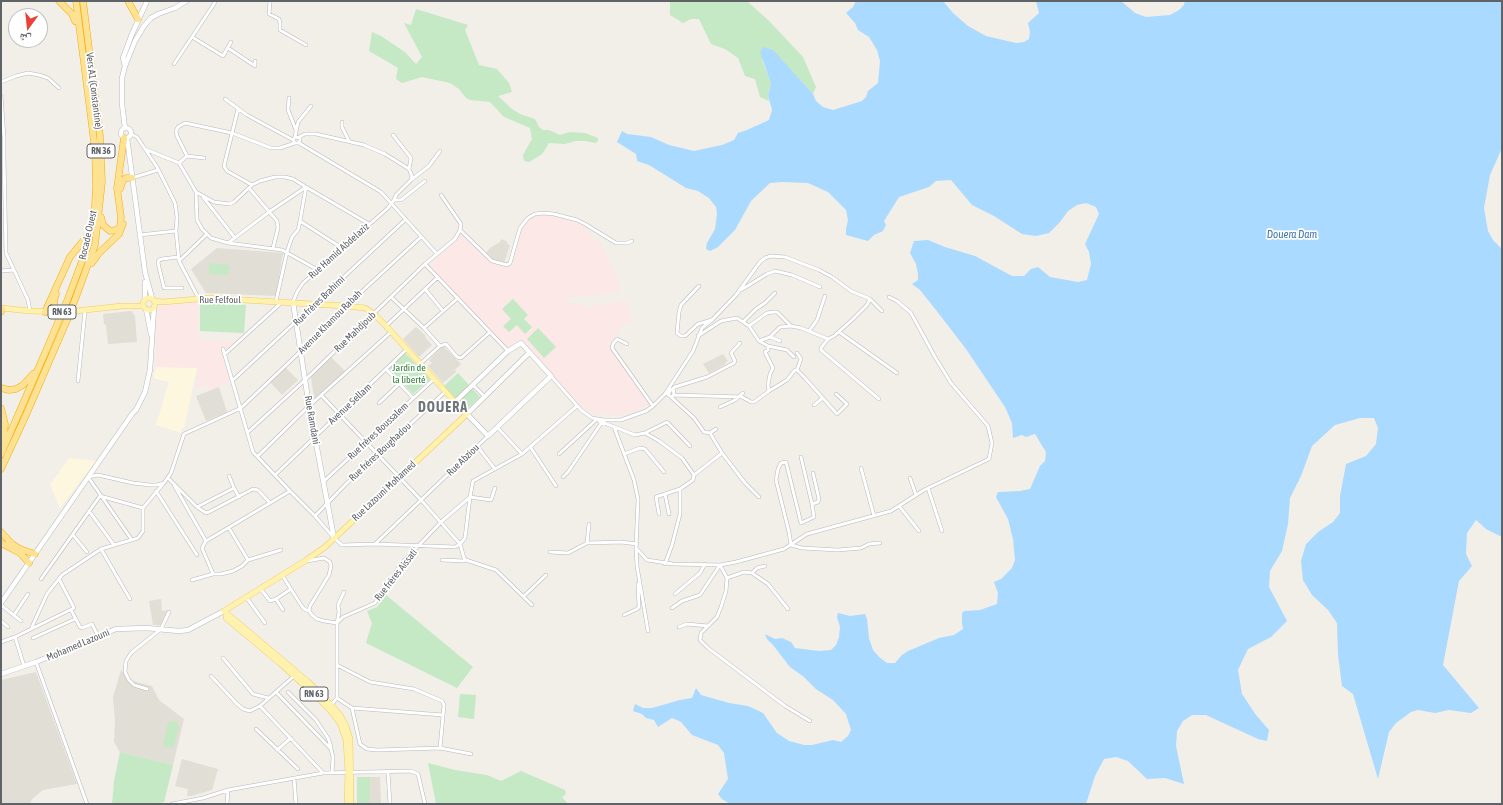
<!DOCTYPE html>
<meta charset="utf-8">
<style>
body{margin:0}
#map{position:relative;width:1503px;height:805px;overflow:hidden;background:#f1efe8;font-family:"Asap Condensed","Noto Naskh Arabic",sans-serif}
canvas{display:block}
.frame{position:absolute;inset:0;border:2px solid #5f6368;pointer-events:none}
.north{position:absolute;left:8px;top:8px;width:40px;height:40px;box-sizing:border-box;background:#fff;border:1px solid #bfc1c3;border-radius:50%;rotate:195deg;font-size:11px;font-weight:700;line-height:16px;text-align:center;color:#5f6368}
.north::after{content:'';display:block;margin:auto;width:14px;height:18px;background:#ea4335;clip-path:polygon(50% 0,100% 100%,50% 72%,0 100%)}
</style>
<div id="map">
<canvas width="1503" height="805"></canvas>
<div class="frame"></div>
<div class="north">ش</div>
</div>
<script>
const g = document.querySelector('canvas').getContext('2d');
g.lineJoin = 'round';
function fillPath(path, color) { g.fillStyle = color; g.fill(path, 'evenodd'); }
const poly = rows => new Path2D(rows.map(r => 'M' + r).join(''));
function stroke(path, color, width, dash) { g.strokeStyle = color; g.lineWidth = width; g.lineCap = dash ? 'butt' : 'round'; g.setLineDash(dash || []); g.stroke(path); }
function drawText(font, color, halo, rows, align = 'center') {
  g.font = font + ' "Asap Condensed",sans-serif'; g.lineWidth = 3.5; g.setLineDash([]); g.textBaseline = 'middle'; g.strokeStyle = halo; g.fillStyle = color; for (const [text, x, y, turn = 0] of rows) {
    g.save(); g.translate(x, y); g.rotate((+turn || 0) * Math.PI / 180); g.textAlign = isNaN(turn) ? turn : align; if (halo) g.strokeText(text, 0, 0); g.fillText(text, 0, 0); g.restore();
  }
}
fillPath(poly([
 [156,367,197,368,184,428,182,428,181,433,156,425,169,382,153,378],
 [69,458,96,461,60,508,50,485]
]), '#fef7e0');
fillPath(poly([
 [501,239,508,242,507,244,510,245,504,263,491,259,491,256,486,253,490,248,500,242],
 [217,248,283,253,276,296,206,293,191,269],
 [131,311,135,316,137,342,108,344,106,325,104,324,103,314],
 [416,327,426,336,425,337,432,345,419,357,403,339],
 [443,346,461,364,455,370,456,372,443,383,428,366,432,363,429,360],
 [723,354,728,361,725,363,726,364,709,373,703,364],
 [331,357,345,371,314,399,311,376],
 [285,367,298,380,282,395,270,382],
 [219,387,227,412,206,421,196,396],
 [161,599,162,611,167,610,168,613,163,625,153,625,149,601],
 [121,670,132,681,152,686,159,700,184,719,173,765,120,752,114,742,115,721,113,697],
 [36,672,77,784,43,790,32,799,30,804,1,804,1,680],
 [182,759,218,769,212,790,191,796,187,796,188,789,175,786],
 [357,777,380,777,381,803,357,804]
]), '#e1ded6');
fillPath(poly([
 [547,214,583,224,595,241,598,239,605,252,617,277,620,292,566,298,565,299,571,303,582,304,584,307,627,301,631,322,624,324,609,345,649,404,632,412,621,415,596,414,582,407,519,339,507,349,429,265,460,234,490,262,512,268,522,227,529,219,534,216],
 [198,302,198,335,202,340,237,341,229,348,221,349,230,382,211,390,208,384,195,389,199,368,156,367,157,306]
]), '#fce8e6');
fillPath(poly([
 [670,1,747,1,769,21,803,57,816,87,813,94,789,68,762,60,771,84,768,94,769,101,760,97,755,79,745,76,738,58,725,49,711,44,699,19,691,19,683,23,670,15],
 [416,9,468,25,465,30,479,65,497,69,509,83,512,92,498,96,512,109,520,114,535,119,539,127,543,130,549,130,560,135,570,132,585,133,598,138,598,141,595,143,586,141,575,141,565,144,549,143,542,154,529,162,524,161,523,155,532,139,530,128,504,117,490,102,470,100,466,98,459,89,450,83,422,77,402,83,396,79,398,68,369,51,372,32,381,36,405,52,416,64,422,57,404,23,411,25],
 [209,263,229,265,228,275,209,274],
 [513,299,528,315,524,319,532,327,525,334,517,325,509,332,503,326,511,319,502,309],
 [200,303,246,305,244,333,200,331],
 [538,328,556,347,544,358,527,339],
 [405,353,430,379,413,394,389,368],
 [458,373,480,397,466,410,444,386],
 [386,595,473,667,457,688,366,643,372,623,367,611,377,607],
 [460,694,476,695,474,719,458,717],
 [173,721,176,722,179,726,174,746,170,748,165,747,163,743,168,723],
 [120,752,173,765,164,802,154,804,112,804,114,781],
 [428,763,455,770,487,775,501,781,521,771,565,790,566,794,562,797,568,804,436,804],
 [357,777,370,777,369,804,357,804]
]), '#c5e8c5');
fillPath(poly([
 [856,1,943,1,953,13,968,26,986,36,1016,43,1024,42,1029,39,1030,32,1028,23,1039,13,1036,1,1121,1,1135,13,1146,17,1170,15,1179,10,1184,5,1185,1,1502,1,1502,148,1490,175,1484,208,1488,231,1493,240,1502,249,1502,537,1486,529,1476,520,1467,533,1466,554,1472,566,1459,581,1443,665,1479,708,1471,713,1449,710,1435,713,1418,710,1411,712,1396,723,1389,732,1378,779,1353,694,1342,686,1338,655,1337,623,1328,610,1312,595,1303,580,1301,561,1306,544,1318,532,1333,522,1340,513,1340,496,1346,464,1366,456,1376,444,1378,428,1374,418,1360,418,1335,425,1312,446,1301,476,1290,498,1288,524,1282,551,1270,571,1269,587,1287,621,1271,637,1248,649,1238,670,1242,694,1256,715,1269,730,1267,741,1258,739,1206,715,1192,715,1183,721,1177,731,1176,746,1184,784,1165,778,1147,779,1128,761,1116,757,1104,759,1095,776,1086,804,730,804,722,799,718,794,728,779,724,753,718,745,692,735,681,722,677,720,672,718,658,727,654,720,646,718,642,714,633,711,635,704,643,708,652,708,680,700,692,698,696,688,701,695,729,703,748,706,763,713,777,733,789,741,804,745,812,745,833,740,841,742,848,736,851,730,846,714,833,700,816,689,804,677,790,667,773,645,767,639,765,634,775,639,782,638,791,642,795,648,819,651,831,650,836,645,839,637,840,627,837,617,838,613,850,616,865,614,867,619,869,638,873,650,879,657,887,663,895,663,902,655,908,651,939,638,954,635,963,629,962,624,962,613,964,611,980,610,997,604,998,593,994,582,1001,579,1012,568,1015,560,1013,539,1008,519,996,497,998,492,1020,491,1030,489,1040,466,1045,461,1046,452,1035,434,1026,437,1022,435,1013,438,1012,423,1005,407,966,349,936,310,920,290,912,284,918,280,918,274,916,264,910,253,914,241,928,240,945,247,975,256,1012,276,1024,276,1031,269,1038,267,1050,277,1078,282,1087,280,1091,264,1089,252,1085,244,1099,214,1096,207,1086,203,1077,205,1068,211,1060,222,1049,233,1036,236,1022,234,994,216,972,205,951,180,936,181,929,187,899,197,884,221,886,225,883,231,874,235,868,241,846,235,846,229,848,220,846,210,828,192,808,183,782,182,770,183,751,201,735,230,718,247,710,251,706,249,707,243,715,229,717,214,716,207,709,198,698,191,686,188,649,165,637,161,636,154,617,142,622,131,627,134,651,137,669,145,694,151,722,145,734,140,738,133,747,130,769,120,772,110,768,95,771,84,760,52,764,47,773,50,813,94,816,101,823,107,833,110,862,101,866,97,868,91,878,83,880,61,877,50,869,37,858,30,855,23,846,13,853,7]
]), '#aadaff');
const street = poly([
 [270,1,269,14,279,19,280,23,280,30,306,45],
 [192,37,223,56,231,42],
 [228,48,255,66,255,61],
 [174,64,214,4,215,1],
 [1,82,16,76,28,73,39,75,48,78,59,88],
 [1,96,4,137,4,159,6,253,28,300,30,311],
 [289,98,288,110,296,130],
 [225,99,247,115,293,140],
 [238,109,224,166,227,171,252,185],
 [342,122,342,127,349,141],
 [131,134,137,137,157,167,175,203,177,217,176,231,179,261,199,299],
 [393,135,411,158,409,169],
 [295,137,300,138,300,140,299,143,295,143,293,140,295,137,298,122,311,106],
 [299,143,381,192,437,254],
 [145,149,179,163,196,192,214,202,229,204,234,202,252,185,260,181,275,177,285,177,293,179,306,187,369,224],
 [187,156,204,158],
 [179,163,187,156,177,136,176,131,178,127,185,123,232,133,271,148,280,148,295,143],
 [132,178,158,170],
 [411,180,429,166,440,151],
 [306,187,300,221,342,248],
 [249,188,277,221,278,228,273,248],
 [196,192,197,220,202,229,211,238,228,243,282,250,318,270],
 [203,197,235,238],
 [394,200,401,200,425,181],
 [460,230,492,261,507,265,510,263,520,228,528,218,535,214,543,213,554,214,577,220,585,224,616,243,627,243,632,241],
 [139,235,176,231],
 [228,243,269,212,306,187],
 [178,257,162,259,159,260,158,263,164,288,182,288],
 [179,261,207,234],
 [425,264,508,351],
 [1,271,14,270],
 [699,286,681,305,679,312,677,333,681,336,685,336,698,324,712,320],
 [425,289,443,311],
 [741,290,767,274,775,271,792,275,820,287],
 [391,297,424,328],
 [276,301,287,252,292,237,298,230,300,221],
 [293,302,297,292,303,283,388,208,394,200,396,195,411,180,412,176,409,169,385,154,364,145,316,134,305,134,299,137],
 [743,322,756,309,765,303,775,293],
 [386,326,438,277],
 [749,326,767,313,774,312,777,312,791,326],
 [809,331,817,320,825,296],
 [839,332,897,373],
 [698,336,721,321,737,318,749,326,759,341,768,346,768,350,765,352,773,368,770,374,768,385,769,391,787,380,795,370,797,370,805,378,837,414,847,404,836,394],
 [770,337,780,341],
 [828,339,821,348,821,350,879,399],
 [759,341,770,337,780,327,791,326,801,328,828,339,834,336,852,320,867,305,870,299],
 [627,344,617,339,613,344,612,348,653,406],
 [440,346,446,344,457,357,461,358,490,332],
 [768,346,787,350,794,357],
 [223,349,253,452,290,491,315,516,334,538,342,545,375,544,455,547,460,544,465,538,470,497,491,500,495,488],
 [225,354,281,303],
 [420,364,440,346,424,328,458,298],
 [386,369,413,398],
 [797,370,801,359,797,353],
 [551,376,581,410,592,418,604,420,621,420,646,411,653,406,665,394,693,351,702,328,713,319,736,295,760,262,765,258,771,256,785,257,819,270,832,277,851,291,870,299,882,311],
 [78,381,85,311],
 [232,381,405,220],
 [474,386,485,397],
 [671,390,675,387,707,377,734,363,735,361,731,353,740,343],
 [670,391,668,395,672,397,674,394,673,389],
 [674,395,742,397,751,402,754,402,769,391],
 [322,396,421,500,460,544,464,558,466,560,496,570,532,605],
 [671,397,694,418,704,432,710,433,716,429],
 [379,403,400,383],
 [814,405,823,398],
 [720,407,735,400,743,393],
 [599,421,635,435,645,433,667,422,690,446],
 [497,427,522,454],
 [614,427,634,480,638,499,636,548,647,560,673,564,720,565,736,562,784,549,807,534,891,511,924,490,989,459,992,443,988,426,951,383,935,357,911,313,897,301,889,297],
 [247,433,305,380,425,264,455,239,460,230,461,224,441,195],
 [645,433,659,441,682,458,694,475,693,480,680,489,656,497,659,514],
 [710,433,722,453,745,483,759,497],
 [477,446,495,469],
 [531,448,556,486],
 [559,454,596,420],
 [624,454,640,448,645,449,664,472],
 [258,456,309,406,391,332],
 [801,457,812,504,814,517,801,523,786,462,781,463,778,469,776,480,789,532,791,545,802,548,838,550,861,548,869,544,880,543],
 [861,468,874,516],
 [275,475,407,349],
 [694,475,722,453],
 [229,476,234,488],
 [563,477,568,472,602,422],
 [168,478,197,507,206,513,209,512,253,489,258,490,270,503,290,491],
 [910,478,916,495],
 [323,482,434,379],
 [174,485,206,541],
 [928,488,942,531],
 [156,491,197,555],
 [665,494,669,514],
 [812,504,818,502,819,499,813,473],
 [899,506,919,531],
 [197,507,234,488,239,497],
 [89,511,114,545],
 [315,516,346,484,446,391],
 [229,528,248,560],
 [73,535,87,552],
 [132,540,88,477,98,475,133,483,150,485,157,485,164,483,171,473,184,434,241,408,301,351,346,306,421,237],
 [587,543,589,524],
 [375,544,488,436],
 [636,548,637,566,648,631],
 [101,549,130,599],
 [550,552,568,553,587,543,621,542,637,544],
 [442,560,464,561,466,560],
 [307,561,324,558,330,562,331,566,329,575,310,606,309,611,312,615,317,619,324,621,337,623,339,612,338,605,344,592],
 [665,564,672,545,680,514,680,489],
 [752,573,757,568,765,566],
 [213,574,202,548,206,541,270,503],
 [282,575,301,605,304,609,309,611],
 [727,578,744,572,752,573,768,584,788,609],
 [41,579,100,496,143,508],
 [192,580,213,574,221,574,233,571,242,566,248,560,281,550],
 [260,588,270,601,276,599,291,589],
 [675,594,700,573,705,564],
 [524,596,546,575],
 [246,597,265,623],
 [276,599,283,610],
 [1,605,21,621],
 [672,608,682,601,700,595,720,565,727,578,726,591,721,607,717,617,701,633,700,640,708,648,785,706,810,721],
 [71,610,80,627,82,628,92,624,98,636],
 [14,615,28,594],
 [624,615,637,609,639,607,638,584],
 [1,621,8,627],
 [679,627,687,624,708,626],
 [31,629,47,594,62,575,101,549,138,538,143,531,143,508,163,484],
 [15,637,24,666],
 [33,638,75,619],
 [1,642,15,637,74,608,59,579],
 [223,658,253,694,268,698],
 [36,662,87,804],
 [337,665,370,682,414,689,442,701,444,705,440,748],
 [211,676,236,703,243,709,250,711,260,706,294,676],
 [147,689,134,685,129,680,125,672,126,661,131,653,161,629,169,612],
 [276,692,331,749,333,757,332,773],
 [288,692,316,720,328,738,331,747],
 [337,698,352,708,443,715],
 [331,705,337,698,337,623,343,617,375,603,401,564,441,522,470,497,473,481,522,454,577,406],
 [260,706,323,773],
 [352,708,360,744,367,749,377,750,440,748,471,754],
 [256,729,298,769],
 [277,750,291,738],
 [388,772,390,804],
 [294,778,296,804],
 [172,804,203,798,228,790,323,773,411,771,418,774,425,804],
 [227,804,228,790]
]);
const secondary = poly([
 [125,66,135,41,144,26,151,18,158,14,175,8,186,1],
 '121 133a5 5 0 1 1 10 0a5 5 0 1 1-10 0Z',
 [125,128,122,104,122,78,125,66,123,58,132,34,147,1],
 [127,138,145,272,152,298],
 [145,282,145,299],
 [293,302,309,406,334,538],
 [146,309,151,334],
 [455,402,508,351,521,343,551,376,488,436,467,414,529,353],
 [1,603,132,414,136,410,145,392,150,370,154,307],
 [1,674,36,662,116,629,146,628,179,631,188,630,224,611]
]);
const primary = poly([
 '143 304a6 6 0 1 1 12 0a6 6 0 1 1-12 0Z',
 [154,301,163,302,209,298,346,306,365,308,374,314,386,326,455,402,467,414,325,547,305,561,224,611,307,681,321,694,340,715,346,726,350,739,351,804],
 [1,308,30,311,66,312,122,306,143,306],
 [226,613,226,618,281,664,317,697,330,710,340,723,346,740,348,772,347,804]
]);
const highway = poly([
 [59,1,72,14,75,21],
 [128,1,138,19],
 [120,189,123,180,126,178,132,178],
 [101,217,103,225,110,231,116,230,120,227,121,217,117,188,124,138],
 [92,263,99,253,119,234,123,224],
 [69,296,85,253,90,232,95,205,96,186,95,149,76,1],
 [76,297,95,245,102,182,100,136,83,1],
 [1,312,2,309],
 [45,312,70,257,88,235],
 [55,312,54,301,56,294],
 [1,388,9,390,16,389,23,385,33,374],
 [1,408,5,424,4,435,1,445],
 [1,454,45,353],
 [1,469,26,415,67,320],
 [1,532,12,544,20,549,35,554],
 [1,543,20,553,29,563]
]);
stroke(street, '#b5b8bc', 4);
stroke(secondary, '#b6babf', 5.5);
stroke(primary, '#f2c960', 6);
stroke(highway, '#f9ab00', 7);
stroke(street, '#fff', 3);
stroke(secondary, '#fff', 4.5);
stroke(primary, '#fff2af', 5);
stroke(highway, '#fde293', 6);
const highwayBridge = poly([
 [67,320,76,297],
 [45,353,69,296]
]);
stroke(highwayBridge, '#f9ab00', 7, []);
stroke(highwayBridge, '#fde293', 6);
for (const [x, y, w] of [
 [101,151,28],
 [62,312,28],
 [314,694,28]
]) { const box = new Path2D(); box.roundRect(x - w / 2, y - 7, w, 14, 3); g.fillStyle = '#fff'; g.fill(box); stroke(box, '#5f6368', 1); }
drawText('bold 9px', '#5f6368', null, [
 ["RN 36",101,151],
 ["RN 63",62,312],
 ["RN 63",314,694]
]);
drawText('10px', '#5f6368', '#fff', [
 ["Vers A1 (Constantine)",94,91,83],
 ["Rocade Ouest",88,235,-77],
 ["Rue Hamid Abdelaziz",339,251,-42],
 ["Rue Felfoul",220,300],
 ["Rue frères Brahimi",319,301,-44],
 ["Avenue Khamou Rabah",330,322,-45],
 ["Rue Mahdjoub",355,332,-44],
 ["Avenue Sellam",350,404,-43],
 ["Rue Ramdani",312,420,80],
 ["Rue frères Boussalem",378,431,-43],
 ["Rue frères Boughadou",380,452,-43],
 ["Rue Abziou",463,460,-44],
 ["Rue Lazouni Mohamed",384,491,-43],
 ["Rue frères Aissati",396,575,-52],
 ["Mohamed Lazouni",78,645,-23]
]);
drawText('10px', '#348238', '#fff', [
 ["Jardin de",409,368],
 ["la liberté",409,380]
]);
drawText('italic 11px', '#4174aa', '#fff', [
 ["Douera Dam",1292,235]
]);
g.letterSpacing = '1px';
drawText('bold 14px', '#70757a', '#fff', [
 ["DOUERA",443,408]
]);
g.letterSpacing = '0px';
</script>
